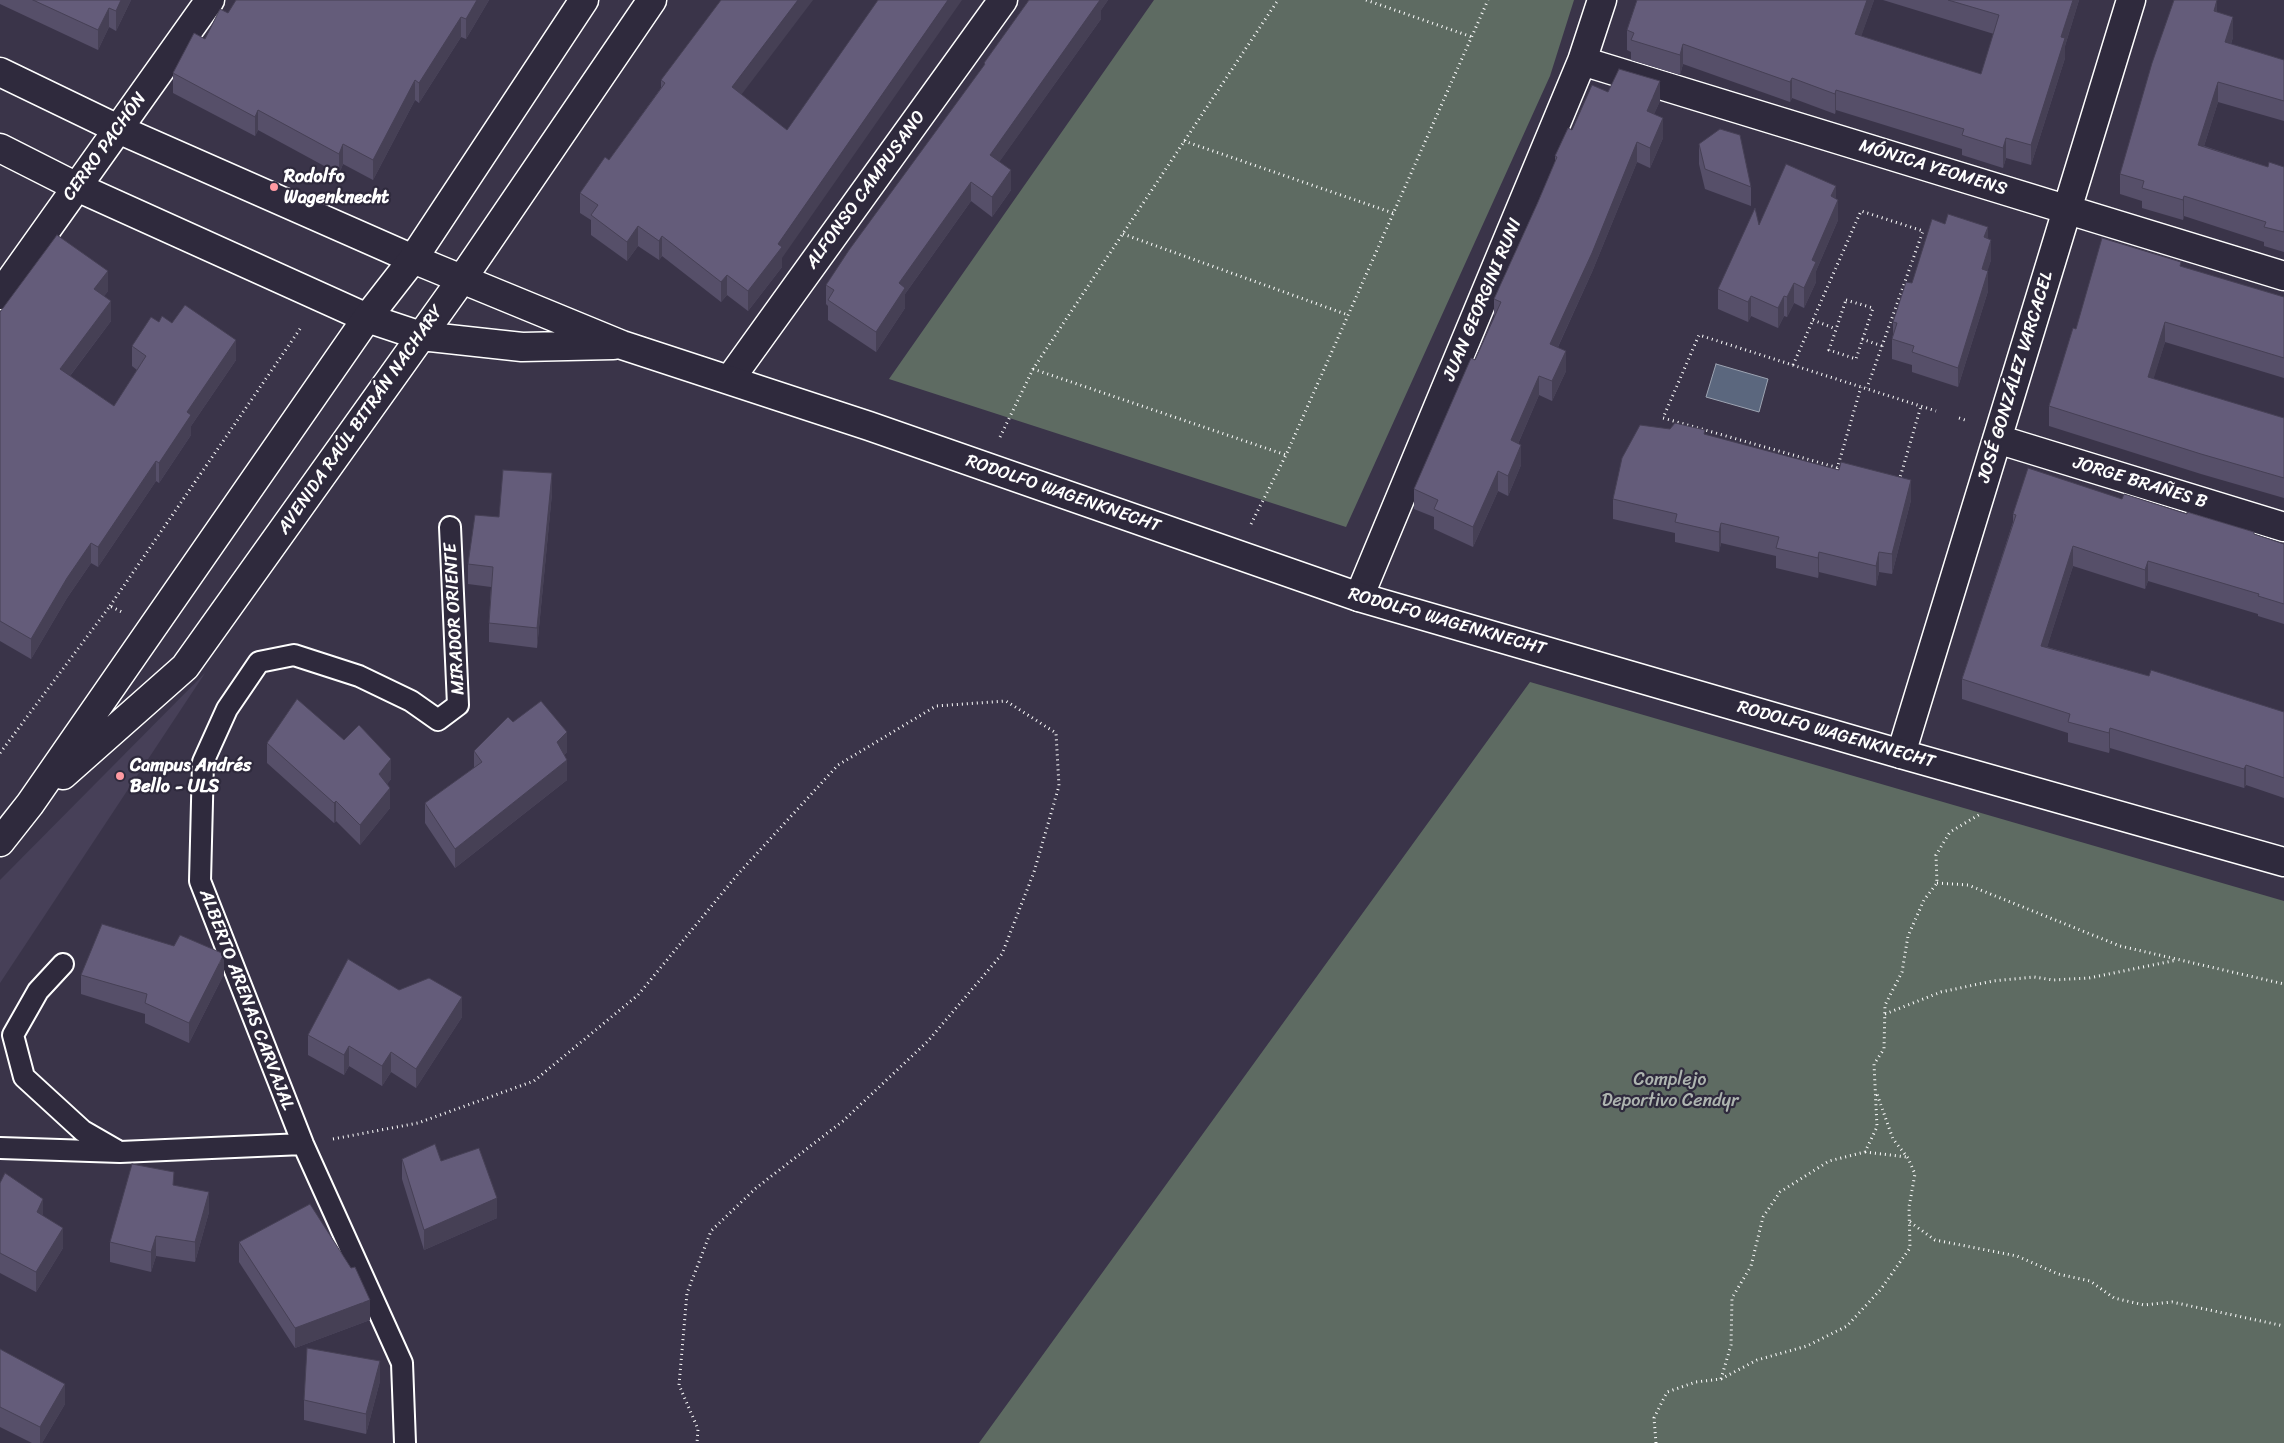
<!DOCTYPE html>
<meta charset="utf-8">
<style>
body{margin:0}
canvas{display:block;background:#3a3449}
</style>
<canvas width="2284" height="1443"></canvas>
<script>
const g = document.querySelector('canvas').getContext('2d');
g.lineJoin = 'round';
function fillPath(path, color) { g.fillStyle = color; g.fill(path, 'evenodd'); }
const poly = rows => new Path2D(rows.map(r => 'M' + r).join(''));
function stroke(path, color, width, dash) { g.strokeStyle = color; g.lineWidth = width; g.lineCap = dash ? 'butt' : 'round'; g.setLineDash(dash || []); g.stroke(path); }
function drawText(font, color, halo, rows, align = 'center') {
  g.font = font + ' Sriracha,sans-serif'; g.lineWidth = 4.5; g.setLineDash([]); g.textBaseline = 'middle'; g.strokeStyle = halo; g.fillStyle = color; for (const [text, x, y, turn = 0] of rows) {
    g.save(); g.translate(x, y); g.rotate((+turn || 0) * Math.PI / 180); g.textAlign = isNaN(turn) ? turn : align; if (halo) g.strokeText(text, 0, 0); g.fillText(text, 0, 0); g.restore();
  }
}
fillPath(poly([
 [205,673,0,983,0,880]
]), '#474058');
fillPath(poly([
 [1154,0,1574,0,1550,76,1346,527,889,379],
 [1530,682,2284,901,2284,1443,979,1443]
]), '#5e6b62');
const water = poly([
 [1716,364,1768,379,1759,412,1706,397,1716,364]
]);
fillPath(water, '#5b677e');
stroke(water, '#9da4b2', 1);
const lane = poly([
 [63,964,38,991,13,1035,24,1077,83,1131,116,1150],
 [0,1148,120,1152,303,1144],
 [405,1443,402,1363,303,1144,200,881,203,762,227,709,259,662,294,655,359,676,411,701,438,720,458,705,450,527]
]);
const street = poly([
 [1582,61,2284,276],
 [0,72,118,129,413,259],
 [0,148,77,187,367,318],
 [0,295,210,0],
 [730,379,1003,0],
 [1997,439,2284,527],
 [1359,597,1582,61,1602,0],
 [1901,754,2131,0]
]);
const secondary = poly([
 [413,259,622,345,869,426,1359,597,1901,754,2284,862],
 [367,318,421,336,522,347,613,345],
 [63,775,185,667,462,279,652,0],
 [0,842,30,804,367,318,413,259,584,0]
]);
stroke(lane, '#fff', 24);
stroke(street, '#fff', 31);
stroke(secondary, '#fff', 31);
stroke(poly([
 [1366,0,1472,37],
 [1184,141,1393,213],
 [1123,234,1348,315],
 [1846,300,1873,308,1856,359,1829,350,1846,300],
 [1813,320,1836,329],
 [1862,339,1882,346],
 [1793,365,1861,211,1923,231,1867,388],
 [1033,369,1286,455],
 [1959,418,1968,421],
 [1000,437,1033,369,1278,0],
 [1837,469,1861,387],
 [1842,469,1663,418,1699,335,1936,411],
 [1899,481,1921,406],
 [1251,524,1286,455,1488,0],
 [110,606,302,326],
 [0,753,110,606,122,612],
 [1937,883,1968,885,2120,946,2284,984],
 [1885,1014,1941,992,1993,981,2034,977,2053,980,2089,978,2177,960],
 [333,1139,418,1123,534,1081,638,995,738,874,838,765,936,706,1006,701,1056,733,1059,786,1034,872,1002,954,928,1041,843,1121,756,1188,711,1231,687,1293,679,1385,698,1429,697,1443],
 [1865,1152,1907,1157],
 [1910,1222,1935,1240,2017,1256,2058,1274,2090,1281,2114,1298,2144,1305,2172,1302,2284,1326],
 [1721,1379,1757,1360,1807,1346,1847,1326,1881,1289,1910,1248,1909,1207,1915,1174,1908,1158,1893,1139,1877,1094],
 [1656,1443,1654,1418,1667,1392,1696,1382,1721,1379,1731,1345,1732,1298,1751,1266,1763,1217,1780,1192,1829,1161,1865,1152,1877,1127,1874,1064,1884,1049,1885,1005,1902,972,1908,936,1924,900,1937,883,1936,855,1950,832,1982,813]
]), '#fff', 3, [1, 4]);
stroke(lane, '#2f2a3d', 20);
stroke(street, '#2f2a3d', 28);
stroke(secondary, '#2f2a3d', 28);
fillPath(poly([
 [0,0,131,0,116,31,109,27,98,50,0,4],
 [489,0,466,39,461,37,419,103,415,100,373,180,343,164,339,174,258,130,255,136,173,93,173,73,205,39,228,13],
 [1029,0,1108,0,1101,10,1101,19,999,162,1011,190,992,217,971,201,905,294,905,308,876,352,828,320,828,306,826,304,826,285,984,66,984,63],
 [1637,0,1874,0,1861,36,1981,74,1994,34,1883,0,2079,0,2065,46,2065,58,2031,165,2006,158,2003,168,1962,155,1962,149,1836,110,1835,114,1792,98,1790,102,1683,64,1680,75,1631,60,1631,52,1627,50,1627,30],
 [2217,12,2233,37,2231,44,2284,60,2284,121,2218,102,2204,146,2268,167,2284,167,2284,252,2264,246,2264,242,2184,216,2183,220,2142,208,2142,201,2120,194,2120,174],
 [661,80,741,95,782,258,782,267,748,311,727,295,721,302,662,256,659,260,638,246,627,261,591,235,591,220,580,213,580,193,609,160,661,88],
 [1660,101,1654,114,1663,138,1650,168,1637,162,1592,272,1558,347,1566,371,1552,401,1539,395,1518,444,1521,465,1508,496,1498,491,1473,547,1434,529,1434,517,1414,509,1414,489,1494,317,1494,299,1538,202,1555,162,1555,156,1572,130],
 [1699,144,1751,187,1751,206,1705,189,1699,164],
 [1836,198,1838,220,1816,271,1816,282,1804,308,1794,303,1787,317,1784,316,1778,328,1751,316,1748,322,1718,309,1718,289,1759,225],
 [1945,224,1988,239,1991,260,1987,271,1988,291,1958,387,1912,372,1912,365,1892,359,1892,339,1893,335,1893,322,1912,283],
 [2181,267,2284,297,2284,378,2165,342,2153,379,2284,418,2284,498,2201,474,2049,426,2049,406,2076,329],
 [108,291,104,296,111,321,70,376,114,406,137,370,132,366,132,346,159,322,172,323,236,360,191,426,191,435,159,483,156,481,98,567,91,563,67,598,31,659,0,641,0,312],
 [1705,435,1911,500,1892,574,1879,572,1876,586,1819,572,1818,578,1776,568,1776,556,1721,543,1719,552,1675,542,1675,533,1613,519,1613,499],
 [552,493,537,648,489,642,489,623,491,587,468,584,468,564,499,517],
 [2122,499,2187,514,2254,534,2284,544,2284,624,2258,616,2258,614,2148,581,2145,589,2073,566,2047,647,2149,676,2284,712,2284,798,2246,785,2244,788,2110,748,2109,753,2068,742,2068,733,1962,699,1962,679,2013,522,2013,514],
 [513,722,567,752,564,755,567,780,455,868,425,823,425,803,474,768,474,751],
 [344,740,391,779,387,784,390,808,360,845,336,821,334,823,267,763,267,743],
 [224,974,189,1043,145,1023,145,1014,81,994,81,975],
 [399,990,462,1017,416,1088,391,1072,382,1086,349,1066,344,1075,308,1055,308,1035],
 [402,1159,441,1161,497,1218,424,1250,402,1179],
 [0,1183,43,1216,63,1248,36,1292,0,1273],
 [174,1186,209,1212,195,1262,156,1256,151,1272,110,1262,110,1242],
 [239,1242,370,1320,295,1348,239,1262],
 [0,1349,65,1404,42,1443,32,1443,0,1427],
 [380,1381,366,1434,304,1420,304,1400]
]), '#564f69');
fillPath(poly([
 [121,0,131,0,116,31,116,11],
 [477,0,489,0,466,39,466,19],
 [798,0,813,0,732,107,732,87],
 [948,0,962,0,782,258,782,267,748,311,748,291,778,244],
 [1097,0,1108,0,1101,10,1101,19,990,175,990,155],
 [1867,0,1874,0,1855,54,1855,34],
 [2073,0,2079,0,2065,46,2065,58,2031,165,2031,145,2061,37],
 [2217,0,2217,19,2214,11],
 [109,8,109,27,98,50,98,30],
 [461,17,461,37,419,103,419,83],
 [2233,17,2233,37,2225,62,2225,42],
 [1683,44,1683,64,1680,75,1680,55],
 [1792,78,1792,98,1790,102,1790,82],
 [415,80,415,100,373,180,373,160],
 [1660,81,1660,101,1647,130,1647,111],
 [2218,82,2218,102,2198,165,2198,145],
 [1836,90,1836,110,1835,114,1835,94],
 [258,110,258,130,255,136,255,117],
 [1663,118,1663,138,1650,168,1650,148],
 [2006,138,2006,158,2003,168,2003,148],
 [1637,142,1637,162,1592,272,1550,364,1550,344],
 [343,144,343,164,339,174,339,154],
 [1011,170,1011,190,992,217,992,197],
 [971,182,971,201,905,294,905,308,876,352,876,332,899,283],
 [1836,186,1836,205,1838,200,1838,220,1816,271,1816,282,1804,308,1804,288,1812,260,1831,196],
 [2184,196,2184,216,2183,220,2183,200],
 [638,226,638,246,627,261,627,242],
 [1988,227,1988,247,1984,237],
 [662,236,662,256,659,260,659,241],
 [1991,240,1991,260,1982,289,1982,269],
 [108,271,108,291,94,309,94,289],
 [1988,271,1988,291,1958,387,1958,368],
 [727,275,727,295,721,302,721,282],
 [1794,283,1794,303,1787,317,1787,297],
 [1751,296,1751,316,1748,322,1748,302],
 [1784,296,1784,316,1778,328,1778,308],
 [111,301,111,321,60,389,60,369],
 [2165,322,2165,342,2148,397,2148,377],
 [236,340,236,360,191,426,191,435,159,483,159,463,187,412],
 [1566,351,1566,371,1552,401,1552,381],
 [1539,376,1539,395,1511,460,1511,440],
 [1521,445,1521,465,1508,496,1508,476],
 [156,461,156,481,98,567,98,547],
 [1498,471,1498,491,1473,547,1473,527],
 [552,473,552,493,537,648,537,628],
 [1911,480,1911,500,1892,574,1892,554],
 [1721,523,1721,543,1719,552,1719,532],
 [91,543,91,563,67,598,31,659,31,639,67,578],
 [2073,546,2073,566,2041,666,2041,646],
 [1819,552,1819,572,1818,578,1818,558],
 [1879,552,1879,572,1876,586,1876,566],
 [2148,561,2148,581,2145,589,2145,570],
 [2110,728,2110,748,2109,753,2109,733],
 [567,732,567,752,557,762,557,742],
 [391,759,391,779,379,794,379,774],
 [567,760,567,780,455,868,455,849],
 [2246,765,2246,785,2244,788,2244,769],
 [390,788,390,808,360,845,360,825],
 [336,801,336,821,334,823,334,803],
 [224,954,224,974,189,1043,189,1023],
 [462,997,462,1017,416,1088,416,1069],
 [349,1046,349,1066,344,1075,344,1055],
 [391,1052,391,1072,382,1086,382,1066],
 [209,1192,209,1212,195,1262,195,1242],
 [497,1198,497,1218,424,1250,424,1230],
 [43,1199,43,1219,37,1212],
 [63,1228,63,1248,36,1292,36,1272],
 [156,1236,156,1256,151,1272,151,1252],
 [370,1300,370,1320,295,1348,295,1328],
 [380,1361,380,1381,366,1434,366,1414],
 [65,1384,65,1404,42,1443,40,1443,40,1427]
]), '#464055');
const building = poly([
 [33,0,121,0,116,11,109,8,98,30,33,0],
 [236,0,477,0,466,19,461,17,419,83,415,80,373,160,343,144,339,154,258,110,255,117,173,73,194,33,205,39,220,9,228,13,236,0],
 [721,0,798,0,732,87,787,130,878,0,948,0,778,244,782,247,748,291,727,275,721,282,662,236,659,241,638,226,627,242,591,215,598,205,580,193,605,157,609,160,665,83,661,80,721,0],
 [1029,0,1100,0,990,155,1011,170,992,197,971,182,899,283,905,288,876,332,828,300,834,290,826,285,849,250,985,64,984,63,1029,0],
 [1637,0,1867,0,1855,34,1981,74,1999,15,1948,0,2073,0,2061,37,2065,38,2031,145,2006,138,2003,148,1962,135,1964,129,1836,90,1835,94,1792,78,1790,82,1683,44,1680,55,1631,40,1634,33,1627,30,1637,0],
 [2174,0,2217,0,2214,11,2233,17,2225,42,2284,60,2284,101,2218,82,2198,145,2268,167,2269,162,2284,167,2284,232,2264,227,2266,222,2184,196,2183,200,2142,188,2144,181,2120,174,2152,63,2174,0],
 [1619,69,1660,81,1647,111,1663,118,1650,148,1637,142,1592,253,1550,344,1566,351,1552,381,1539,376,1511,440,1521,445,1508,476,1498,471,1473,527,1434,509,1438,500,1414,489,1471,358,1475,360,1501,302,1494,299,1538,202,1557,157,1555,156,1568,128,1572,130,1592,85,1608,92,1619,69],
 [1720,129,1740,135,1751,187,1705,169,1699,144,1720,129],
 [1786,164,1836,186,1831,196,1838,200,1812,260,1816,262,1804,288,1794,283,1787,297,1784,296,1778,308,1751,296,1748,302,1718,289,1755,208,1759,225,1786,164],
 [1948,214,1988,227,1984,237,1991,240,1982,269,1988,271,1958,368,1912,352,1914,346,1892,339,1897,323,1893,322,1906,282,1912,283,1932,219,1945,224,1948,214],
 [57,235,108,271,94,289,111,301,60,369,114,406,146,356,132,346,151,317,159,322,162,316,172,323,185,305,236,340,187,412,191,415,159,463,156,461,98,547,91,543,67,578,31,639,0,621,0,312,57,235],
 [2102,238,2181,262,2180,266,2284,297,2284,358,2165,322,2148,377,2284,418,2284,478,2201,454,2049,406,2073,328,2076,329,2102,238],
 [1675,423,1705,430,1704,434,1839,470,1841,462,1911,480,1892,554,1879,552,1876,566,1819,552,1818,558,1776,548,1779,537,1721,523,1719,532,1675,522,1677,514,1613,499,1622,458,1640,425,1670,429,1675,423],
 [2028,468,2122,499,2124,494,2187,514,2187,512,2254,532,2254,534,2284,544,2284,604,2258,596,2259,594,2148,561,2145,570,2073,546,2041,646,2149,676,2151,670,2284,712,2284,778,2246,765,2244,769,2110,728,2109,733,2068,722,2070,714,1962,679,2016,515,2013,514,2028,468],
 [503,470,552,473,537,628,489,623,493,567,468,564,475,515,499,517,503,470],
 [297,699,344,740,359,725,391,759,379,774,390,788,360,825,336,801,334,803,267,743,297,699],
 [541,701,567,732,557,742,567,760,455,849,425,803,482,762,474,751,508,717,513,722,541,701],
 [102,924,174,946,180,935,224,954,189,1023,145,1003,147,994,81,975,102,924],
 [348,959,399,990,429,978,462,997,416,1069,391,1052,382,1066,349,1046,344,1055,308,1035,348,959],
 [435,1144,441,1161,479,1148,497,1198,424,1230,402,1159,435,1144],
 [132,1164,174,1172,173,1185,209,1192,195,1242,156,1236,151,1252,110,1242,132,1164],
 [5,1173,43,1199,37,1212,63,1228,36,1272,0,1253,0,1183,5,1173],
 [310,1204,351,1268,355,1267,370,1300,295,1328,239,1242,310,1204],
 [307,1348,380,1361,366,1414,304,1400,307,1348],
 [0,1349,65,1384,40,1427,0,1407,0,1349]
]);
fillPath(building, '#645c7a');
stroke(building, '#464055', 1);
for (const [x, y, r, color] of [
 [274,187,5,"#ff9aa2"],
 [120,776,5,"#ff9aa2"]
]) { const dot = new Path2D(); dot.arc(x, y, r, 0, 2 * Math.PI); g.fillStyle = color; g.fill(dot); stroke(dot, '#2f2a3d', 2); }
drawText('18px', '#fff', '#2f2a3d', [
 ["CERRO PACHÓN",105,147,-54],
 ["MÓNICA YEOMENS",1933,168,17],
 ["ALFONSO CAMPUSANO",866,190,-54],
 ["JUAN GEORGINI RUNI",1483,300,-67],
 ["JOSÉ GONZÁLEZ VARCACEL",2016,377,-73],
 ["AVENIDA RAÚL BITRÁN NACHARY",361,420,-55],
 ["JORGE BRAÑES B",2140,483,17],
 ["RODOLFO WAGENKNECHT",1063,494,19],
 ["MIRADOR ORIENTE",455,619,-93],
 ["RODOLFO WAGENKNECHT",1447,622,16],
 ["RODOLFO WAGENKNECHT",1836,735,16],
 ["ALBERTO ARENAS CARVAJAL",246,1000,69]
]);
drawText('bold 18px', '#fff', '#2f2a3d', [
 ["Rodolfo",284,177],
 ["Wagenknecht",284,198],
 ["Campus Andrés",130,766],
 ["Bello - ULS",130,787]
], 'left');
drawText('18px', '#aeb5b0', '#2f2a3d', [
 ["Complejo",1670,1080],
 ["Deportivo Cendyr",1670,1101]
]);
</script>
